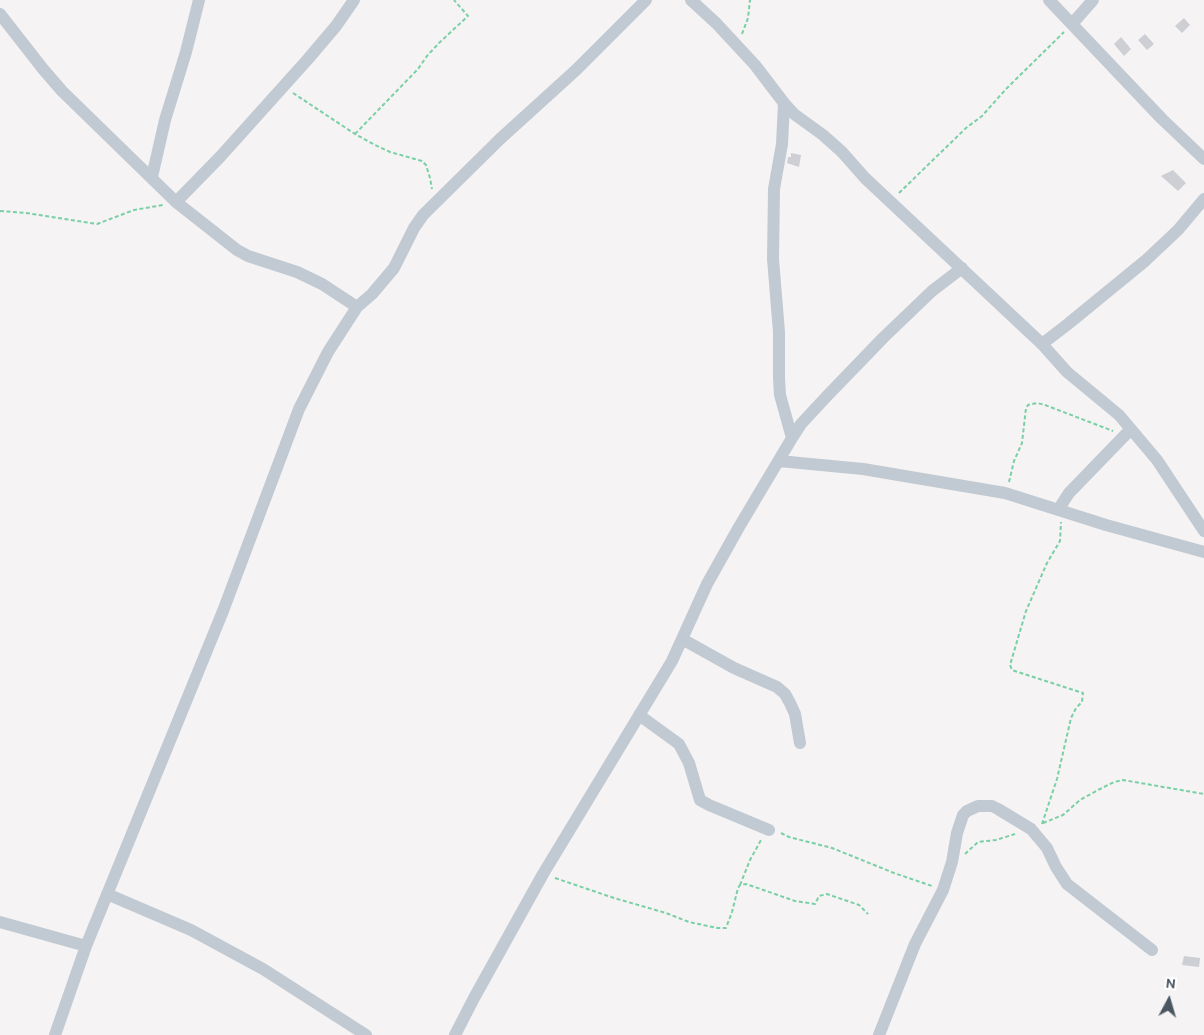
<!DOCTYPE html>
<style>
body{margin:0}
#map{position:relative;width:1204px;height:1035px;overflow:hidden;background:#f5f3f3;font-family:Overpass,sans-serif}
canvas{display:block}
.north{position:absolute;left:1144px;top:975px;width:50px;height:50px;-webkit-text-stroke:4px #fff;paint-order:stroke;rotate:6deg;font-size:14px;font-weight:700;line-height:20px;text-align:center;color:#4a5661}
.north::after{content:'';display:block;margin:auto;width:18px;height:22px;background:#4a5661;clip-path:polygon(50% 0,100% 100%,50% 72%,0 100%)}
</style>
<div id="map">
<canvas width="1204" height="1035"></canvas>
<div class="north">N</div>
</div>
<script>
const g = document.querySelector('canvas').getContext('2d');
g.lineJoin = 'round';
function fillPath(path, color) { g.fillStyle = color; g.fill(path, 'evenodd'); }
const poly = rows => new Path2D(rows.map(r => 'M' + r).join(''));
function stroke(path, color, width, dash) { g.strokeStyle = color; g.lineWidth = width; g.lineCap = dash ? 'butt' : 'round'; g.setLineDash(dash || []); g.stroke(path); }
fillPath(poly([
 [1184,18,1190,25,1182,33,1175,26],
 [1145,34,1154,44,1147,50,1138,40],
 [1121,37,1131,49,1124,56,1114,44],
 [791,153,801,155,799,167,787,163,788,157,791,157],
 [1173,170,1186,183,1178,191,1161,176],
 [1184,956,1200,958,1199,967,1182,965]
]), '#cdcfd5');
stroke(poly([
 [742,34,748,18,750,0],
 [293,93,355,134,375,145,390,152,422,161,426,165,430,178,432,189],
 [355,134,418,69,427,56,439,43,468,16,454,0],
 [899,193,966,128,982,116,1006,89,1064,32],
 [0,211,26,213,97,224,134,210,163,205],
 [1009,482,1014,461,1022,443,1026,408,1028,405,1037,403,1045,405,1113,431],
 [1043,823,1063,815,1080,800,1100,789,1114,782,1123,780,1204,794],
 [1042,824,1057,779,1071,718,1076,708,1082,702,1083,693,1021,673,1012,670,1010,665,1026,611,1047,563,1060,541,1061,522],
 [781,833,789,837,832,848,894,873,932,886],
 [965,854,978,842,996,840,1015,834],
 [555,878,614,898,666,913,689,922,717,928,726,928,732,912,738,888,740,885,746,884,795,901,815,904,819,896,827,894,859,905,868,914],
 [740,885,750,860,761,840]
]), '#7ad0a6', 2, [4, 2.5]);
stroke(poly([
 [691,0,716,23,755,65,784,103,794,114,823,135,842,152,865,178,1042,344,1067,372,1119,415,1157,460,1204,531],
 [1049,0,1162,119,1204,159],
 [0,14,43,69,62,91,176,202,237,250,248,256,297,272,322,284,357,307],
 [1072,24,1093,0],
 [784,103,782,144,774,189,773,259,779,332,779,378,780,395,792,438],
 [152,177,165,120,186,52,199,0],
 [176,202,220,157,308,59,336,26,354,0],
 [1042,344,1068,324,1145,261,1178,230,1204,199],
 [779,461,863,469,1005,493,1106,525,1204,552],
 [1058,510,1069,493,1130,430],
 [682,639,734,668,777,687,785,694,790,703,795,714,800,743],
 [639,715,679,744,689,763,700,800,709,805,769,830],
 [107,894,191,930,263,969,366,1035],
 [0,922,86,946],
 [55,1035,86,946,223,611,299,409,328,352,357,307,372,294,394,268,414,228,423,215,500,139,576,70,646,0],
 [455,1035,474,998,543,874,672,661,707,584,739,527,792,438,801,424,827,396,883,338,932,291,962,268],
 [879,1035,915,944,943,890,952,862,957,833,963,815,967,811,978,806,992,806,998,809,1031,829,1047,848,1056,867,1067,884,1152,950]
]), '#c1cad2', 12);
</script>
